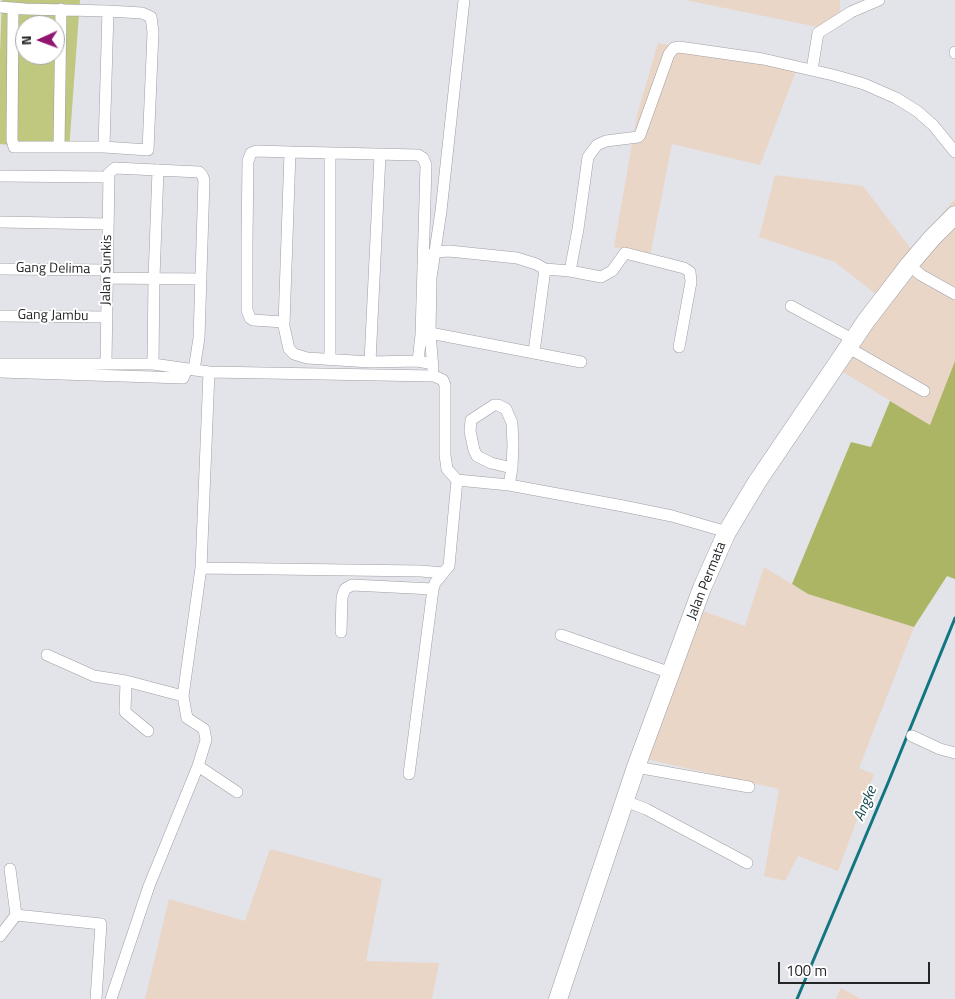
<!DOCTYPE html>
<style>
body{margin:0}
#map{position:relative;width:955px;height:999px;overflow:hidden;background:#e3e3ea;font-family:"Titillium Web",sans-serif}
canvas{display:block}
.north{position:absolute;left:15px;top:15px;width:50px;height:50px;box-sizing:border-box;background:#fff;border:1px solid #a8a8a9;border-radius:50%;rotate:268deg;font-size:14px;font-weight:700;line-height:20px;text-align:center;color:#252528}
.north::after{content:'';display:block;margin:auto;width:18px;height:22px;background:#921571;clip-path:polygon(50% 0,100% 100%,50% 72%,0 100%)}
.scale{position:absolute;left:778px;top:962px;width:152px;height:22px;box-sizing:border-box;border:2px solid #252528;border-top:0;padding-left:6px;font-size:15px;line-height:18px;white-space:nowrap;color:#252528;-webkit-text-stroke:4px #fff;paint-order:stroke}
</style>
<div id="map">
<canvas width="955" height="999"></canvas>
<div class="north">N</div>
<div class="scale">100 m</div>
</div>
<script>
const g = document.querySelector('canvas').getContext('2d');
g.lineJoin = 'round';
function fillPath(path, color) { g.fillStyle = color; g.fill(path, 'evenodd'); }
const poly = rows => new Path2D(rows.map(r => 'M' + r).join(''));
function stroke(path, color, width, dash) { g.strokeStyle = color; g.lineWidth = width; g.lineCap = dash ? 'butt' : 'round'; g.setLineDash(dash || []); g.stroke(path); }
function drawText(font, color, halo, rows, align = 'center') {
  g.font = font + ' "Titillium Web",sans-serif'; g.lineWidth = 4; g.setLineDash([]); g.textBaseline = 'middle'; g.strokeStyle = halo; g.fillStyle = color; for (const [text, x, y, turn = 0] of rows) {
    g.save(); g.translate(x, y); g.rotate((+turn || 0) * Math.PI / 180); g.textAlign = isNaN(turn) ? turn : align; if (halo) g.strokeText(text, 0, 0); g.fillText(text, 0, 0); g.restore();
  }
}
fillPath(poly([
 [685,0,840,0,840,15,818,27],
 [658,43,797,69,760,165,672,144,650,256,614,247,637,115],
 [775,175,863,186,911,249,955,199,955,361,930,425,833,366,882,299,835,262,759,237],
 [764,567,808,594,914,627,859,768,874,774,838,871,798,856,785,881,764,876,779,789,646,759,697,609,745,626],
 [270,849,382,879,366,961,439,963,432,999,145,999,169,899,245,921],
 [841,988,861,999,836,999]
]), '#ead6c7');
fillPath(poly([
 [2,0,80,0,69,150,0,144,0,53],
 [25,25,55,25,55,55,25,55]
]), '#bfc87e');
fillPath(poly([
 [955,361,955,579,947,576,914,627,808,594,792,584,851,442,871,447,890,401,930,425]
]), '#abb564');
stroke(poly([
 [797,999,888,783,955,618]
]), '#127680', 3);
const street = poly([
 [0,7,25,9,108,11,142,13,151,17,153,32,148,150,104,147,14,147,12,140,13,9],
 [955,52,955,53],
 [812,70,818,33,851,12,879,0],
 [59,147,61,9],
 [104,147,108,11],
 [0,176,108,177],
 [0,222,108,224],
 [434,252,449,251,517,258,536,264,545,269,534,352],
 [909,265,921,275,955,294],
 [0,269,106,270],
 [545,269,570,271,601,277,612,271,625,253,684,268,690,272,691,282,679,347],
 [570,271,578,229,588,157,597,145,606,141,638,137,640,135,669,54,674,48,679,47,763,59,833,75,864,84,896,98,917,111,933,125,955,152],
 [106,278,201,279],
 [791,306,854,340],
 [0,316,106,317],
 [284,324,290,152],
 [430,333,581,362],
 [849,348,924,391],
 [330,358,330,153],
 [418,361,421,335,426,165,423,158,418,155,290,152,256,151,251,153,248,161,247,239,247,310,250,318,253,320,283,322,289,349,294,354,307,358,370,362,418,361,433,364],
 [370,362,380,155],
 [106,363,109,173,115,168,199,172,202,175,204,180,199,338,194,370],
 [0,364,153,364,209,372,434,376,443,380,445,385,445,455,447,469,457,480,509,485,623,506,672,516,727,532],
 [153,364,154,278,158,170],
 [433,369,430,333,431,278,441,211,464,0],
 [0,372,183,378,187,369],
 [509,485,512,468,513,445,512,423,506,409,498,405,494,405,471,420,470,431,474,450,477,456,491,463,512,468],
 [201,568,421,571,443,573],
 [341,632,342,597,345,589,352,585,433,589],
 [561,635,671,673],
 [47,655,94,676,126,681,183,696],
 [126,681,125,712,148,731],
 [912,736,940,749,955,753],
 [198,766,237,792],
 [636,767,749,787],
 [409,774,433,589,435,583,449,566,457,480],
 [625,801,646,809,747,863],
 [10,869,16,915],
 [0,936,16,915,101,924,96,999],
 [111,999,149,886,198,766,206,740,204,729,187,718,183,696,201,568,209,372]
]);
const primary = poly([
 [558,999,636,767,702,588,727,532,757,482,866,321,909,265,932,238,955,215]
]);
stroke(street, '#9e9ea5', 12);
stroke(primary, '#9e9ea5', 19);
stroke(street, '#fff', 11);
stroke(primary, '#fff', 18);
drawText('14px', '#252528', '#fff', [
 ["Gang Delima",53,269,1],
 ["Jalan Sunkis",107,270,-89],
 ["Gang Jambu",53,316,1],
 ["Jalan Permata",707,581,-68]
]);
drawText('italic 15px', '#14484e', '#fff', [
 ["Angke",866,804,-67]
]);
</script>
